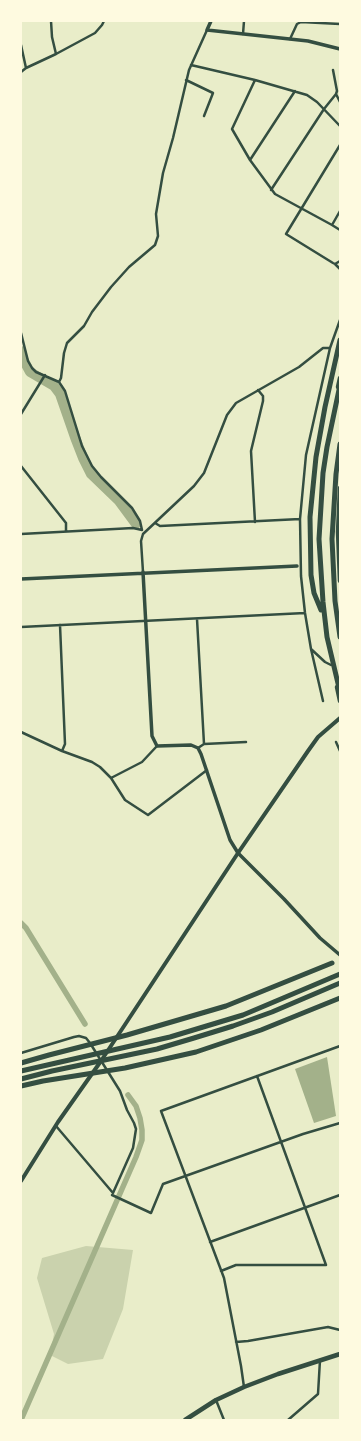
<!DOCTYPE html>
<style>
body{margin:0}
#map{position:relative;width:361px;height:1441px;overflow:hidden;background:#e9edc9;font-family:"Fira Sans",sans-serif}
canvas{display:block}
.frame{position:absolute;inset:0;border:22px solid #fefae0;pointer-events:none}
</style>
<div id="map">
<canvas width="361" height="1441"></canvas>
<div class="frame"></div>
</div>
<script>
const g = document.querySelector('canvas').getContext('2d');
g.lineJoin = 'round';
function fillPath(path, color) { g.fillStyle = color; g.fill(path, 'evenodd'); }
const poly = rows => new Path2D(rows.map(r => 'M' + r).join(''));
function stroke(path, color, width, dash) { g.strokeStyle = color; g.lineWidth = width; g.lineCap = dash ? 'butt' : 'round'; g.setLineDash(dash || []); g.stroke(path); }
fillPath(poly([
 [86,1246,133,1250,123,1309,103,1359,68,1364,50,1355,54,1334,37,1278,42,1258]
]), '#cad2ad');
fillPath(poly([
 [327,1057,336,1116,314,1123,295,1069]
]), '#a3b18a');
stroke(poly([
 [21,923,26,928,85,1024],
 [21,1420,136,1157,142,1140,142,1130,140,1118,136,1106,128,1095]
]), '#a3b18a', 5.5);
stroke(poly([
 [21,351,23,359,30,372,54,386,60,394,76,440,83,458,91,474,119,501,136,524]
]), '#a3b18a', 10);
stroke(poly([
 [51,21,52,37,56,54],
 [243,34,244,21],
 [290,39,297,24,301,22,340,24],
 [21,45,26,68,56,54,95,33,102,25,104,21],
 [191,65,255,80,307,95,317,102,340,126],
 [333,70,337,91,336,94],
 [21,72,26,68],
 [186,80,213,93,204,116],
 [255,80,232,129,250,160,275,194,332,225,340,211],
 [340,145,286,234,333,263,335,264,340,261],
 [250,160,295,91],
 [271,190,324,109,336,94,340,102],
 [332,225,340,230],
 [335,264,340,269],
 [21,333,28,361,32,368,36,372,59,382,65,391,82,446,92,466,101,477,132,508,140,521,142,530],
 [59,382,61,378,64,353,67,343,84,326,92,312,111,287,129,267,155,245,158,236,156,214,163,173,173,138,189,70,207,30],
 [21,414,45,375],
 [21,466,66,523,66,531],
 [255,522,251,451,263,401,263,396,258,390],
 [155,523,160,526,300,519],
 [21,534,133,528,142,530],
 [143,572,141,541,143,534,194,486,204,473,227,415,236,403,299,367,323,348,330,348],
 [197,619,204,744],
 [60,625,65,744,62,751],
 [21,627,305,613],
 [311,649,323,701],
 [331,665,325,662,311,649,305,613,301,576,300,519,306,455,330,348,340,320],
 [21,732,62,751,92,762,100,767,111,778,125,800,148,815,207,770],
 [336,742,340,751],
 [198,748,204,744,246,742],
 [111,778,142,762,157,746],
 [21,1053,74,1037,79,1036,86,1038,90,1043,120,1091,127,1110,134,1123,136,1129,133,1148,113,1193,56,1126],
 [112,1195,151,1213,163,1184,303,1134,340,1123],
 [210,1242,340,1195],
 [221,1271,236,1265,326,1265,257,1076],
 [236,1342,248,1341,328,1327,340,1330],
 [244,1387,241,1366,224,1278,161,1111,340,1046],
 [216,1400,224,1420],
 [288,1420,318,1394,320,1360]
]), '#344e41', 2.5);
stroke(poly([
 [211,21,207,30,308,41,340,49],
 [143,572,152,736,157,746,191,745,198,748,201,754,230,840,238,853,284,899,320,938,340,955],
 [21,579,297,566]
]), '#344e41', 3.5);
stroke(poly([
 [21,1181,58,1122,101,1061,238,853,308,751,318,737,340,718]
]), '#344e41', 4);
stroke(poly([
 [185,1420,216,1400,244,1387,278,1374,340,1354]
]), '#344e41', 4.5);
stroke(poly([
 [338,387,340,378],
 [340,488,338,532,340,581],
 [337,687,340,701]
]), '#344e41', 4.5);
stroke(poly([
 [340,385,327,447,323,473,319,539,323,602,327,637,340,692],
 [340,444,336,474,332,539,335,601,340,637],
 [321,610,314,593,311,575,310,517,316,457,325,407,340,340],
 [21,1063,49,1055,127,1035,226,1006,332,963],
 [21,1071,170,1037,243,1015,340,974],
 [21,1079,52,1071,157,1049,194,1038,233,1026,272,1012,340,983],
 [21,1086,43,1081,125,1068,196,1052,261,1030,340,998]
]), '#344e41', 5);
</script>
